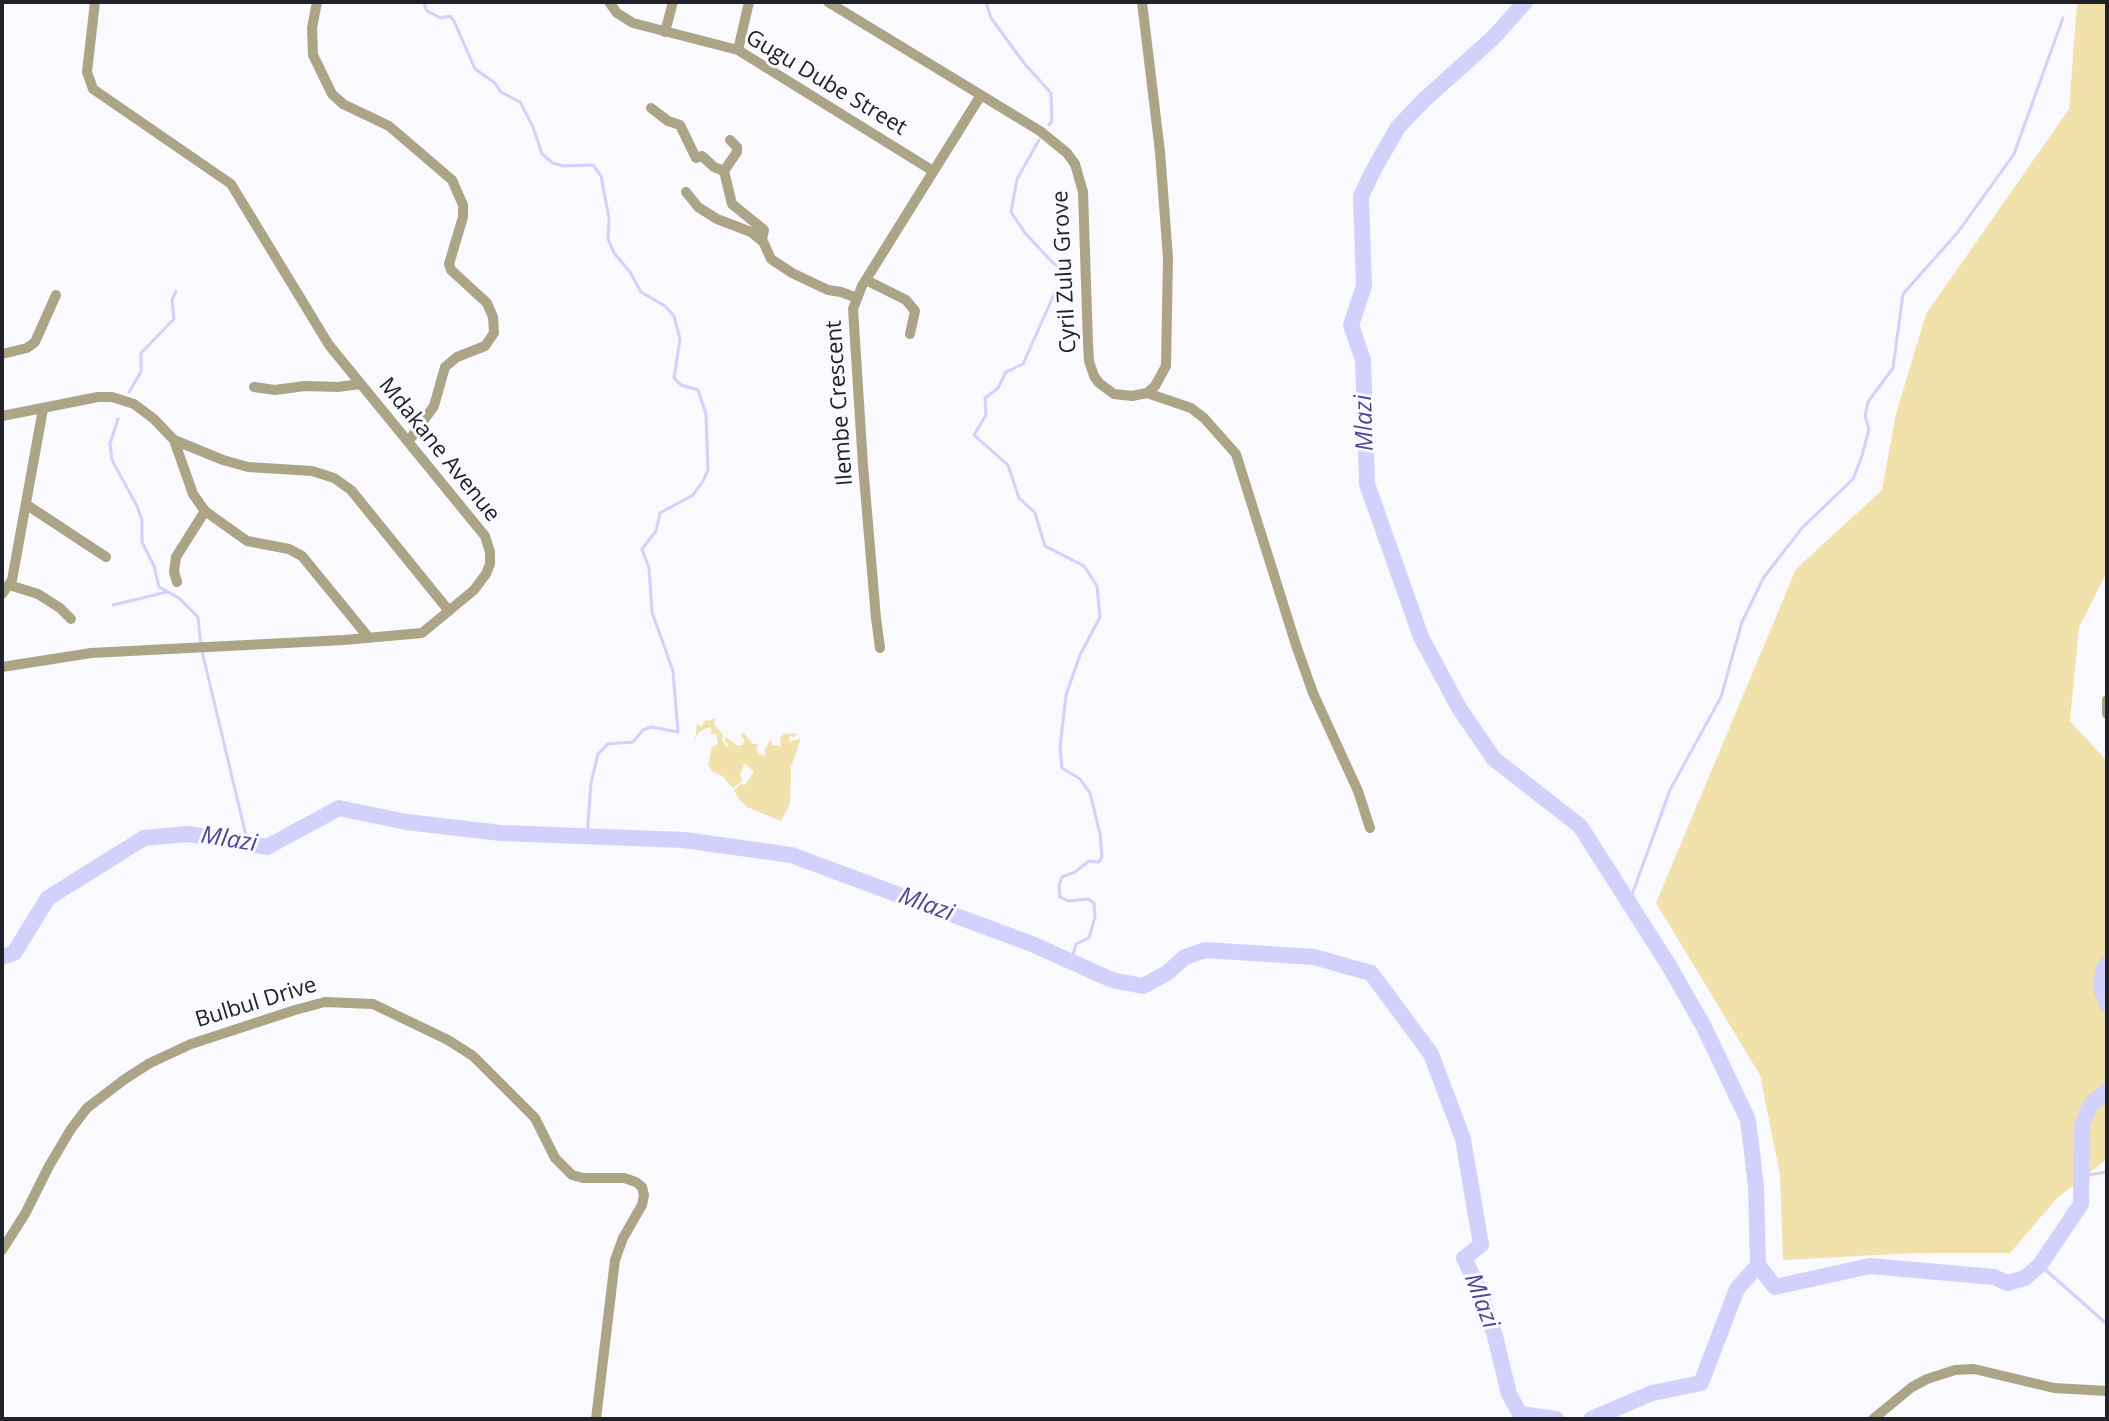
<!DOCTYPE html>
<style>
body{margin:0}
#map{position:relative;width:2109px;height:1421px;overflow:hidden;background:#f9f9fe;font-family:"Open Sans",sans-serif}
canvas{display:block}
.frame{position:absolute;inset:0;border:4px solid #21212a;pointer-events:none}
</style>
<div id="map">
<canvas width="2109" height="1421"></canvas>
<div class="frame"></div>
</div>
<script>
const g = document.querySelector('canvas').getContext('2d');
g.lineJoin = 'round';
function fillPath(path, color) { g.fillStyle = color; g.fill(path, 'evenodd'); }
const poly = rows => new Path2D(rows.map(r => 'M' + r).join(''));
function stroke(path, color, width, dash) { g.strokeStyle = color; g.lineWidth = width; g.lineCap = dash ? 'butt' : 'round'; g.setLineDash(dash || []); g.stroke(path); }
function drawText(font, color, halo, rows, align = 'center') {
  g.font = font + ' "Open Sans",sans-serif'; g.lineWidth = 6; g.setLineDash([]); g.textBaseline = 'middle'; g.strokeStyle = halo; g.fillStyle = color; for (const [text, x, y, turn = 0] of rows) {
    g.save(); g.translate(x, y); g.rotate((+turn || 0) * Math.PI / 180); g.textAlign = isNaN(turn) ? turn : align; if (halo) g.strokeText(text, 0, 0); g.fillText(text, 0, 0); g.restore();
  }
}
fillPath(poly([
 [2077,2,2107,2,2107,572,2079,627,2070,721,2107,761,2107,1159,2057,1198,2010,1253,1916,1253,1783,1260,1780,1175,1760,1075,1656,903,1796,569,1882,490,1896,414,1926,314,2069,109],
 [716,718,714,724,723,735,722,740,727,747,729,745,724,740,726,737,738,746,743,744,745,740,740,735,744,733,753,744,758,744,756,750,760,754,766,756,764,750,771,739,772,745,781,746,780,738,784,734,796,733,795,737,790,736,789,742,801,738,791,767,790,804,781,821,747,807,738,798,734,790,741,784,745,785,754,772,745,763,740,774,743,780,733,788,722,776,712,771,708,765,712,747,718,744,716,734,710,734,712,730,709,727,699,732,695,740,697,724,701,727,706,719,708,721]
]), '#f1e1aa');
stroke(poly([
 [423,2,427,11,441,18,450,16,454,21,475,69,495,83,500,91],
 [986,2,991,18,1024,63,1051,93,1052,121,1049,125],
 [1513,2,1515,11],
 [501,92,520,102,533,127,542,154,553,163,563,166,593,165,601,176,609,218,608,239,614,253,630,272,641,292,665,306,674,316,680,339,674,378,681,385,698,390,706,414,708,470,703,481,693,495,660,513,656,531,642,549,649,568,652,612,673,671,678,732,651,727,643,730,633,742,608,744,598,754,591,783,587,837],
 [1039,140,1017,179,1011,212,1025,233,1054,264,1066,268,1071,274,1071,289,1056,290,1023,364,1006,372,998,388,985,398,986,415,974,435,1008,465,1019,498,1035,513,1045,546,1084,566,1097,586,1100,617,1080,655,1066,695,1060,747,1062,768,1080,779,1090,793,1100,834,1102,856,1099,862,1089,861,1075,872,1062,877,1059,885,1060,897,1068,901,1088,899,1094,903,1095,917,1089,938,1076,944,1071,962],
 [129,392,141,372,141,353,174,319,172,300,176,291],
 [118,419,110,444,112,460,137,506,142,520,142,542,154,566,159,587,179,598,198,617,201,647,248,844],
 [113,605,167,592],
 [1629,903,1670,790,1721,697,1742,622,1764,577,1802,528,1853,479,1862,456,1869,429,1865,416,1868,402,1893,368,1903,294,1958,232,2014,154,2063,18],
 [2081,1176,2107,1172],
 [2040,1265,2107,1324]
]), '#d1d1fb', 3);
stroke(poly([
 [1525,2,1494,37,1424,100,1398,127,1373,171,1361,196,1364,286,1351,325,1363,360,1367,484,1421,637,1459,708,1494,759,1580,826,1668,964,1704,1027,1748,1120,1756,1186,1758,1265,1737,1289,1701,1383,1652,1393,1591,1419],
 [2,957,14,953,48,898,144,838,188,834,267,847,339,808,406,822,501,833,684,840,791,855,1032,944,1112,980,1143,986,1167,973,1185,957,1205,950,1314,957,1371,973,1431,1054,1463,1139,1481,1245,1464,1258,1477,1285,1495,1336,1509,1394,1520,1414,1556,1419],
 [2107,965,2104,968,2101,987,2107,1004],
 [1758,1265,1775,1287,1870,1266,1994,1277,2007,1283,2025,1278,2040,1265,2081,1204,2082,1126,2090,1105,2107,1091]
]), '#d1d1fb', 16);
stroke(poly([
 [317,2,312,28,313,55,332,94,343,104,389,126,452,180,463,205,463,217,449,264,451,270,487,303,493,317,494,333,485,346,457,357,445,367,434,406,408,442],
 [609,2,617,13,633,23,738,50,933,171],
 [828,2,1040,131,1067,153,1075,164,1083,192,1088,344,1089,361,1094,376,1099,383,1114,394,1132,396,1147,393,1191,408,1204,418,1236,454,1296,645,1313,693,1358,791,1370,828],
 [1142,2,1160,152,1168,258,1166,366,1155,386,1147,393],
 [665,32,673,2],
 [738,50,749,2],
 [651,108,668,121,680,125,696,158,702,156,714,167,724,171],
 [730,140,737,147,737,152,724,171,732,204,764,230,762,239,771,259,792,273,828,290,841,292,857,298],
 [686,192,698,207,717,219,751,232,763,242],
 [866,280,906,300,915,311,910,334],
 [2,354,27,348,35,342,56,295],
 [254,387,275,390,305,386,338,387,360,384],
 [2,416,98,397,112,397,134,404,154,419,174,440,223,460,248,467,312,471,334,478,351,490,449,611],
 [174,440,193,494,205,511,247,541,289,549,302,556,369,638],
 [27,505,106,557],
 [177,582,174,572,176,557,205,511],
 [9,585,38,594,60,608,71,619],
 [2,594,12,580,43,409],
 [880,648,876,618,863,465,853,309,862,286,981,95],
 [2,667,91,653,344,640,422,633,474,590,486,574,490,564,490,552,485,536,329,345,231,184,93,89,87,72,95,2],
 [2107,700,2107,714],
 [2,1250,25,1214,49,1166,71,1129,87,1108,125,1079,150,1063,191,1044,295,1010,325,1002,373,1004,448,1040,473,1056,535,1118,555,1158,572,1175,583,1178,624,1178,636,1182,642,1187,644,1195,642,1205,623,1238,615,1260,596,1419],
 [1873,1419,1912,1387,1927,1379,1955,1370,1974,1369,2054,1388,2107,1391]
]), '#aca486', 10);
drawText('22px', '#21212a', '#f9f9fe', [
 ["Gugu Dube Street",826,83,31],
 ["Cyril Zulu Grove",1065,272,-93],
 ["Ilembe Crescent",840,403,-94],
 ["Mdakane Avenue",439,450,51],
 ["Bulbul Drive",256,1003,-17]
]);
drawText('italic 24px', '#4f4695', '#f9f9fe', [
 ["Mlazi",1365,423,-92],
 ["Mlazi",229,840,9],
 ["Mlazi",926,905,20],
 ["Mlazi",1481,1301,69]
]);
</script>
